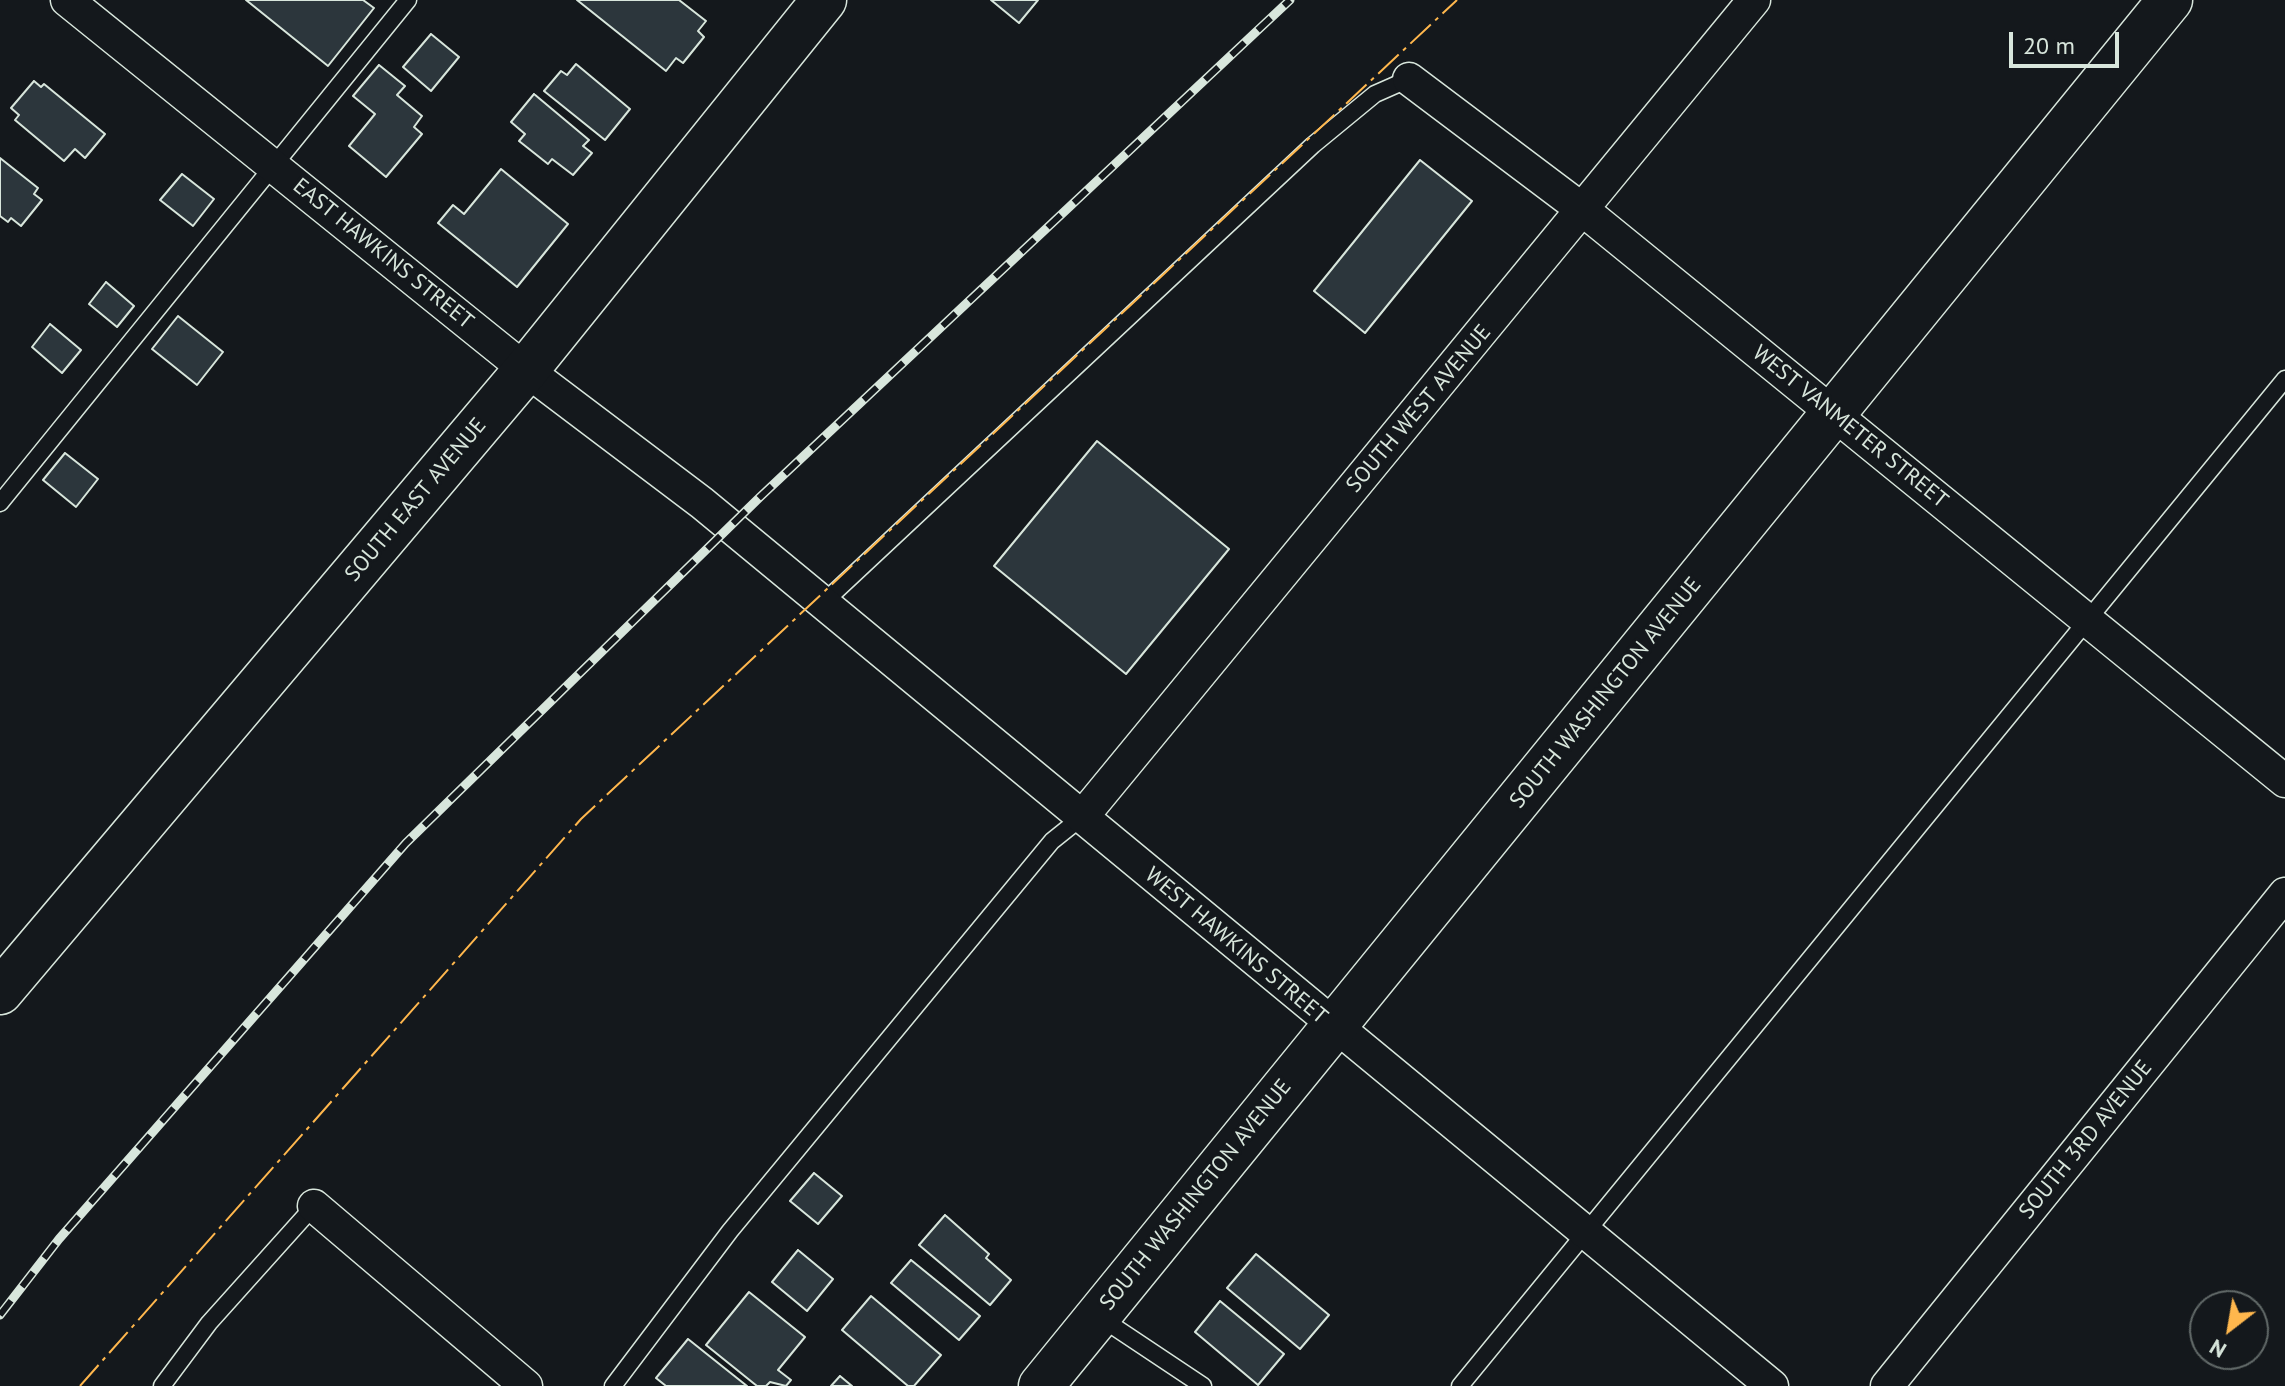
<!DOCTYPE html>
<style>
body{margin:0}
#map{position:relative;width:2285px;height:1386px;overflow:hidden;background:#14181c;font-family:"PT Sans",sans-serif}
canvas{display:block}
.north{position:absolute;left:2189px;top:1290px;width:80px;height:80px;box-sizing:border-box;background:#14181c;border:2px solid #626a69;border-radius:50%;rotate:211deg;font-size:22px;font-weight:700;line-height:32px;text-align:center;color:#d8e6dc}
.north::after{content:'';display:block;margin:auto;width:28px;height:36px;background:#ffb74d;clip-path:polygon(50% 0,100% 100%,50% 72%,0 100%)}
.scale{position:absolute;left:2009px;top:32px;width:110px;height:36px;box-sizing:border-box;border:4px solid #d8e6dc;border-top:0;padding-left:10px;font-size:24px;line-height:28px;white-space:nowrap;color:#d8e6dc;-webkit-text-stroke:6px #14181c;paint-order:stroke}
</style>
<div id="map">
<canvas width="2285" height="1386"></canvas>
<div class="north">N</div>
<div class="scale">20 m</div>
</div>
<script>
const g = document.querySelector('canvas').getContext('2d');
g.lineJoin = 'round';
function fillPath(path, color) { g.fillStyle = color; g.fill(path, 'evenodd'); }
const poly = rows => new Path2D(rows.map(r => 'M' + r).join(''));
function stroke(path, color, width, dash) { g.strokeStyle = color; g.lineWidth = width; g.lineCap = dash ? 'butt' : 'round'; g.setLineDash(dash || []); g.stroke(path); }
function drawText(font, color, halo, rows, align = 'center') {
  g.font = font + ' "PT Sans",sans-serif'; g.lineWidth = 6; g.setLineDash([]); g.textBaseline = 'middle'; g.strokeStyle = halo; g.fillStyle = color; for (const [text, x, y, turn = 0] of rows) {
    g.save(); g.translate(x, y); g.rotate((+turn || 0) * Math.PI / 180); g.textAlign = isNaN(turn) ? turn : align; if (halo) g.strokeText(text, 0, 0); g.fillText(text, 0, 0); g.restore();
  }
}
const building = poly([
 [246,0,363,0,374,8,328,66,246,0],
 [577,0,679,0,706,21,698,31,704,37,683,63,676,58,666,71,577,0],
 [991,0,1038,0,1019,23,991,0],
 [431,34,459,57,431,91,403,67,431,34],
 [576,64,630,109,605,140,544,91,561,71,567,75,576,64],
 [379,65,405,86,397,95,422,116,414,127,422,134,386,177,349,146,375,114,353,96,379,65],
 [34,81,41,87,44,84,105,134,85,158,75,149,64,161,15,120,19,115,11,108,34,81],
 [534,94,589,140,583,146,592,153,573,175,552,159,548,164,519,141,525,134,511,122,534,94],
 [0,158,38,188,34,194,42,200,21,226,11,218,8,222,0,216,0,158],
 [1420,160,1472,201,1365,333,1314,291,1420,160],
 [501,169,568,224,517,287,438,223,453,205,464,214,501,169],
 [182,174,214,199,193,226,160,200,182,174],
 [106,282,134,306,117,327,89,304,106,282],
 [178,316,223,352,197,385,152,349,178,316],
 [50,324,81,350,62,373,32,347,50,324],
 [1097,441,1229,549,1126,674,994,566,1097,441],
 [65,453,98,479,76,507,43,480,65,453],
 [814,1173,842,1196,818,1224,790,1201,814,1173],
 [945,1215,989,1254,986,1258,1011,1280,990,1305,919,1245,945,1215],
 [798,1250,833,1279,807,1311,772,1282,798,1250],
 [1256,1254,1329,1315,1300,1349,1227,1288,1256,1254],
 [911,1260,980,1316,959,1340,891,1283,911,1260],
 [749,1292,805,1337,778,1370,791,1380,786,1386,770,1382,766,1386,757,1386,706,1345,749,1292],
 [871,1296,941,1355,914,1386,908,1386,842,1330,871,1296],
 [1220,1301,1284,1354,1258,1385,1195,1332,1220,1301],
 [688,1339,747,1386,666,1386,656,1378,688,1339],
 [840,1376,852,1386,831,1386,840,1376]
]);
fillPath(building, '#2c363c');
stroke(building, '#d8e6dc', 2);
const service = poly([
 [0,503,408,0],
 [823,603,1313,145,1375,94,1409,79],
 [1098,1316,1203,1386],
 [162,1386,209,1323,314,1206],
 [613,1386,730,1231,1052,841,1082,817],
 [1460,1386,2285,379]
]);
const minor = poly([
 [67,0,526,370,702,503,1772,1386],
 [1409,79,1583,210,2285,781],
 [1082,817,1754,0],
 [314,1206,526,1386],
 [1887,1386,2285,894]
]);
const secondary = poly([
 [1041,1386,2170,0]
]);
const primary = poly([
 [0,992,526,370,824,0]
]);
stroke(service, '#d8e6dc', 19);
stroke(minor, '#d8e6dc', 35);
stroke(secondary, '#d8e6dc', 47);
stroke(primary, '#d8e6dc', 47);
stroke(service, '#14181c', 16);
stroke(minor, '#14181c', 32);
stroke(secondary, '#14181c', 44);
stroke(primary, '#14181c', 44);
const rail = poly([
 [0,1315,59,1239,406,843,760,497,1290,0]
]);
stroke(rail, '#d8e6dc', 9);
stroke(rail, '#14181c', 6, [18]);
stroke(poly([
 [80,1386,581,819,1457,0]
]), '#ffb74d', 2, [28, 6, 4, 6]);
drawText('22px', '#d8e6dc', '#14181c', [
 ["EAST HAWKINS STREET",383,254,39],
 ["SOUTH WEST AVENUE",1419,409,-50],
 ["WEST VANMETER STREET",1850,427,39],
 ["SOUTH EAST AVENUE",416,500,-50],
 ["SOUTH WASHINGTON AVENUE",1606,693,-51],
 ["WEST HAWKINS STREET",1236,946,40],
 ["SOUTH 3RD AVENUE",2086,1140,-51],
 ["SOUTH WASHINGTON AVENUE",1196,1195,-51]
]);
</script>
